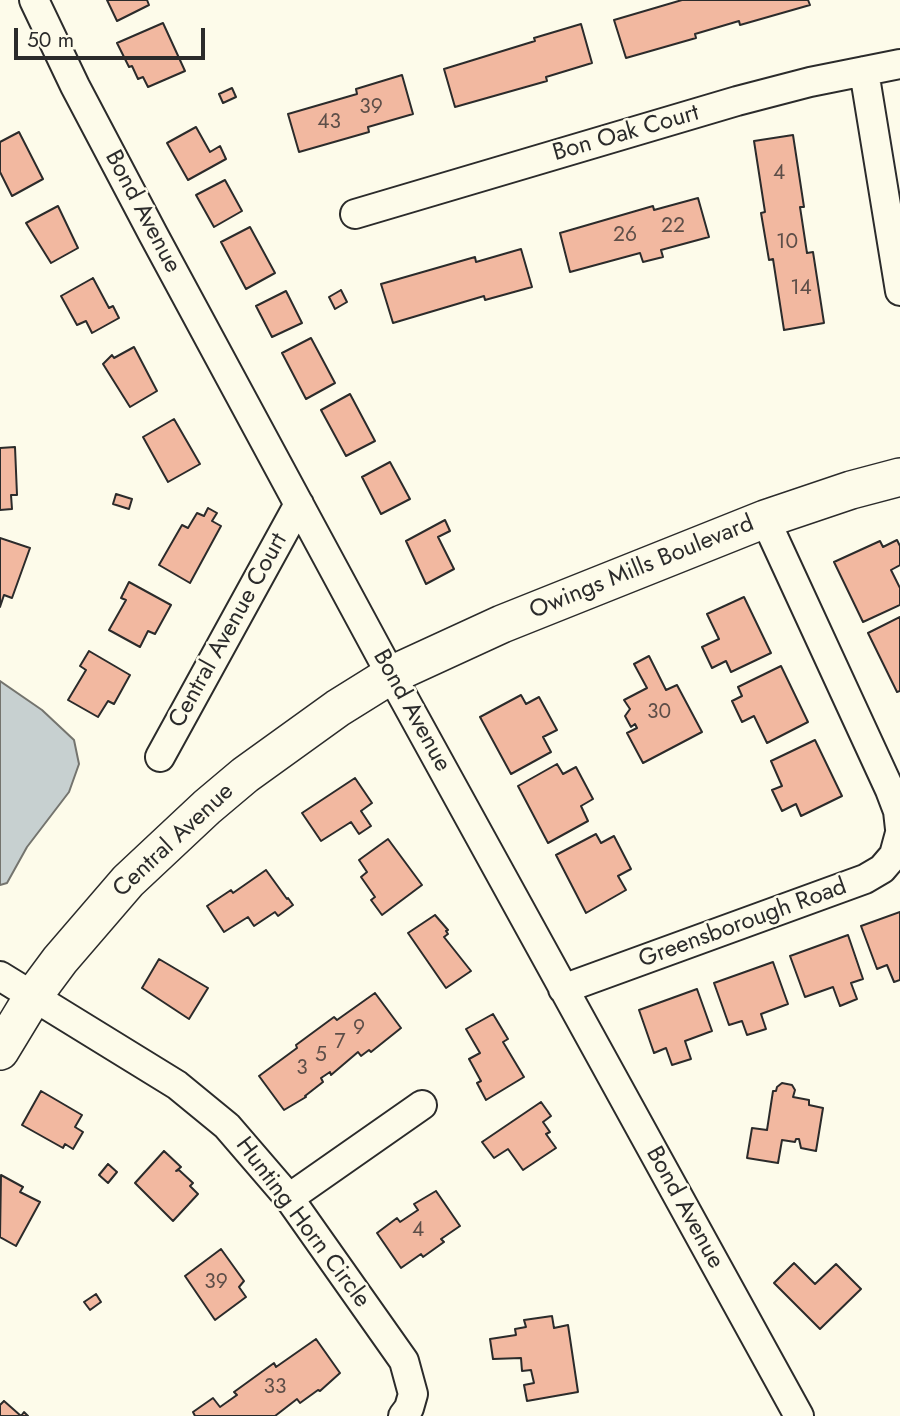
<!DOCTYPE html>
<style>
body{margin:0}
#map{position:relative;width:900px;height:1416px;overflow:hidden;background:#fdfbea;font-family:Jost,sans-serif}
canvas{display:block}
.scale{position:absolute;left:14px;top:28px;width:191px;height:32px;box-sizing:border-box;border:4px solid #2b2b2b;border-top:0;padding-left:9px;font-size:21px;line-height:24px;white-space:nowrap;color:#2b2b2b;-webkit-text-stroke:5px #fdfbea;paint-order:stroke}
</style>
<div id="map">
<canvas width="900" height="1416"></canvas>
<div class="scale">50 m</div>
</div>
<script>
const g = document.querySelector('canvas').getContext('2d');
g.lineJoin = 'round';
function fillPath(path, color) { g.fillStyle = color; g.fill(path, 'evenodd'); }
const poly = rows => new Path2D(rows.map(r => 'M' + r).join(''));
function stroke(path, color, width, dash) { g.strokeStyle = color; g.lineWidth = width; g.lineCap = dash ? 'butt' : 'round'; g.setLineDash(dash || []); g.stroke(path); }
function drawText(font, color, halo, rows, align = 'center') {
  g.font = font + ' Jost,sans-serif'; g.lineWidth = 5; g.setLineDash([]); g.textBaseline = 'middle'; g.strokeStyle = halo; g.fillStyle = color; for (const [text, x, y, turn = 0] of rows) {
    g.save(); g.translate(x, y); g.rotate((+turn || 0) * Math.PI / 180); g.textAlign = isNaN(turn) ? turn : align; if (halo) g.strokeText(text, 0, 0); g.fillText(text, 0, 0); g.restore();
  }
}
const water = poly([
 [0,681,42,710,74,740,79,764,69,792,27,847,7,883,0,885,0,681]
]);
fillPath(water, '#c7d0d0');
stroke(water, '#74746e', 2);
const building = poly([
 [107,0,147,0,149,5,117,21,107,0],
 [682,0,808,0,810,5,740,25,739,21,695,34,696,38,626,58,614,20,682,0],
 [163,23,185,71,148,87,143,77,138,79,132,66,129,67,117,43,163,23],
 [581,24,592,63,546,77,547,81,455,107,444,69,535,41,534,38,581,24],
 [402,75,413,114,368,127,369,132,299,152,288,114,357,94,356,89,402,75],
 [232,88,236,97,223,103,219,94,232,88],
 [196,127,210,152,220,146,226,159,188,180,167,143,196,127],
 [19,132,43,179,12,196,0,172,0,142,19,132],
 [793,135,804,207,800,207,807,253,813,252,824,323,784,330,773,259,769,260,761,213,765,212,754,141,793,135],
 [225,180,242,211,214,227,196,195,225,180],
 [698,198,709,237,661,250,663,257,643,262,640,253,570,272,560,233,653,206,654,210,698,198],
 [58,206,78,248,51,263,26,223,58,206],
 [250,227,275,273,246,289,221,242,250,227],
 [521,249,532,287,485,300,484,296,393,323,381,284,475,257,476,262,521,249],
 [93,278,109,308,113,306,119,318,92,333,86,321,77,325,61,296,93,278],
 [341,290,347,302,335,309,329,297,341,290],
 [286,291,302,323,272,337,256,306,286,291],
 [311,338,335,383,306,399,282,353,311,338],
 [134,347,157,391,130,407,103,364,112,355,114,358,134,347],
 [350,394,375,441,346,456,321,410,350,394],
 [174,419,200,464,168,482,143,437,174,419],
 [15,447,17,495,11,495,12,509,0,510,0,448,15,447],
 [390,462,410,499,381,514,362,477,390,462],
 [116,494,132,499,129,509,113,504,116,494],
 [208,508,217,513,212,521,221,526,190,583,159,565,182,525,188,528,197,513,204,516,208,508],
 [445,520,450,531,438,537,454,569,426,584,406,541,445,520],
 [0,538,30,548,12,598,4,595,0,607,0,538],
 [897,540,900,546,900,565,891,570,900,588,900,605,863,622,834,562,880,541,883,547,897,540],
 [129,582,171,605,155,634,148,631,140,647,109,630,126,600,121,598,129,582],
 [744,597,771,653,731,672,726,661,712,668,702,647,719,639,707,614,744,597],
 [900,617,900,691,897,692,868,633,900,617],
 [89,651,130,675,114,704,108,701,98,717,68,700,86,670,80,666,89,651],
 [649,656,666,690,677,685,702,732,643,763,627,733,637,728,635,724,631,727,625,716,630,709,624,700,647,688,634,664,649,656],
 [781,666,808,722,767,743,754,716,742,722,732,701,742,696,738,687,781,666],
 [521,695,526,704,539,697,557,730,543,737,551,752,511,774,480,717,521,695],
 [815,740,842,796,801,816,796,804,782,811,772,790,782,786,771,761,815,740],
 [557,764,563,774,576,767,593,799,581,806,588,821,548,843,518,786,557,764],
 [355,778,372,803,361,811,371,826,359,834,351,822,321,841,302,813,355,778],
 [596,834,601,843,614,836,631,869,618,876,626,890,586,913,556,855,596,834],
 [388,839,422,885,382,915,371,900,375,897,361,877,367,872,359,860,388,839],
 [266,870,287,899,288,898,293,905,278,916,275,912,254,926,248,917,224,932,207,906,231,890,233,893,266,870],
 [900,912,900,980,894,982,887,965,877,969,861,926,900,912],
 [435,915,448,930,446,931,448,934,444,937,471,971,446,988,408,933,435,915],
 [848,935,863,979,851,983,857,999,840,1006,833,987,805,997,790,956,848,935],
 [159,959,208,988,189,1019,142,988,159,959],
 [773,962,788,1004,761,1014,766,1029,747,1035,742,1021,729,1025,714,983,773,962],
 [697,989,712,1031,685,1041,691,1059,672,1065,666,1048,654,1053,639,1010,697,989],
 [375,993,401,1028,371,1052,369,1050,361,1056,358,1052,331,1075,330,1072,321,1078,323,1082,305,1096,306,1097,284,1110,259,1076,297,1048,296,1045,334,1017,337,1020,375,993],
 [493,1014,508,1039,503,1042,524,1077,486,1100,477,1083,481,1081,469,1059,480,1053,466,1029,493,1014],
 [782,1083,792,1085,795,1090,793,1097,809,1100,809,1105,823,1108,816,1151,801,1148,799,1139,796,1139,795,1142,782,1140,778,1163,747,1158,752,1128,767,1130,773,1091,776,1091,777,1087,782,1083],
 [41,1091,82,1115,75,1127,83,1132,73,1149,65,1144,63,1148,22,1125,41,1091],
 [541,1102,551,1116,543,1122,550,1132,546,1134,556,1148,523,1170,508,1149,494,1158,482,1142,541,1102],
 [164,1151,181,1167,176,1171,179,1170,193,1183,190,1186,198,1194,173,1221,135,1183,164,1151],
 [108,1164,117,1172,108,1183,99,1175,108,1164],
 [1,1175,23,1187,20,1192,40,1202,16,1246,0,1237,1,1175],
 [436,1191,460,1226,441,1239,444,1242,423,1257,421,1254,401,1268,377,1233,397,1218,400,1222,418,1210,414,1204,436,1191],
 [221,1249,244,1281,239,1287,246,1297,215,1320,185,1276,221,1249],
 [794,1263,815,1284,836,1264,861,1289,820,1329,774,1283,794,1263],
 [96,1294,101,1302,90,1310,84,1302,96,1294],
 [552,1316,554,1328,568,1325,578,1392,527,1401,524,1385,534,1383,531,1370,522,1371,521,1358,493,1359,490,1339,516,1335,515,1329,526,1327,524,1320,552,1316],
 [316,1339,340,1373,320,1391,318,1390,300,1403,297,1399,275,1416,195,1416,193,1412,213,1398,220,1407,237,1395,234,1392,274,1363,276,1367,316,1339],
 [4,1401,21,1416,24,1412,28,1416,0,1416,0,1405,4,1401]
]);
fillPath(building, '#f2b8a0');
stroke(building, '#2b2b2b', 2);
const minor = poly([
 [34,0,75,86,153,234,391,675,799,1416],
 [864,71,900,291],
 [355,214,737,101,810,82,900,64],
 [765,519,890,790,898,811,900,829],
 [160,757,299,504],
 [0,976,177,1085,227,1126,289,1198,404,1361,413,1394,409,1408,403,1416],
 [563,989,865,879,882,869,894,855,900,833],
 [289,1198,422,1105]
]);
const major = poly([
 [0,1051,34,995,60,960,128,881,207,807,245,775,338,708,391,675,502,624,765,519,851,490,900,477]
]);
stroke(minor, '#2b2b2b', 32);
stroke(major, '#2b2b2b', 40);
stroke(minor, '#fdfbea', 28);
stroke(major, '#fdfbea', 37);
drawText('21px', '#5d4e48', null, [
 ["39",371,108],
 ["43",329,123],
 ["4",779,174],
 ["22",673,227],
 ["26",625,236],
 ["10",787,243],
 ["14",801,289],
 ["30",659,713],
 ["9",359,1029],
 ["7",340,1043],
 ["5",321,1056],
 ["3",302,1069],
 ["4",418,1231],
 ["39",216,1283],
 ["33",275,1388]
]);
drawText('24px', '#2b2b2b', '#fdfbea', [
 ["Bon Oak Court",626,134,-16],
 ["Bond Avenue",142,212,62],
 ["Owings Mills Boulevard",642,568,-22],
 ["Central Avenue Court",229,631,-61],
 ["Bond Avenue",411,711,61],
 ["Central Avenue",174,841,-43],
 ["Greensborough Road",743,924,-20],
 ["Bond Avenue",684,1208,61],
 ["Hunting Horn Circle",302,1223,53]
]);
</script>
